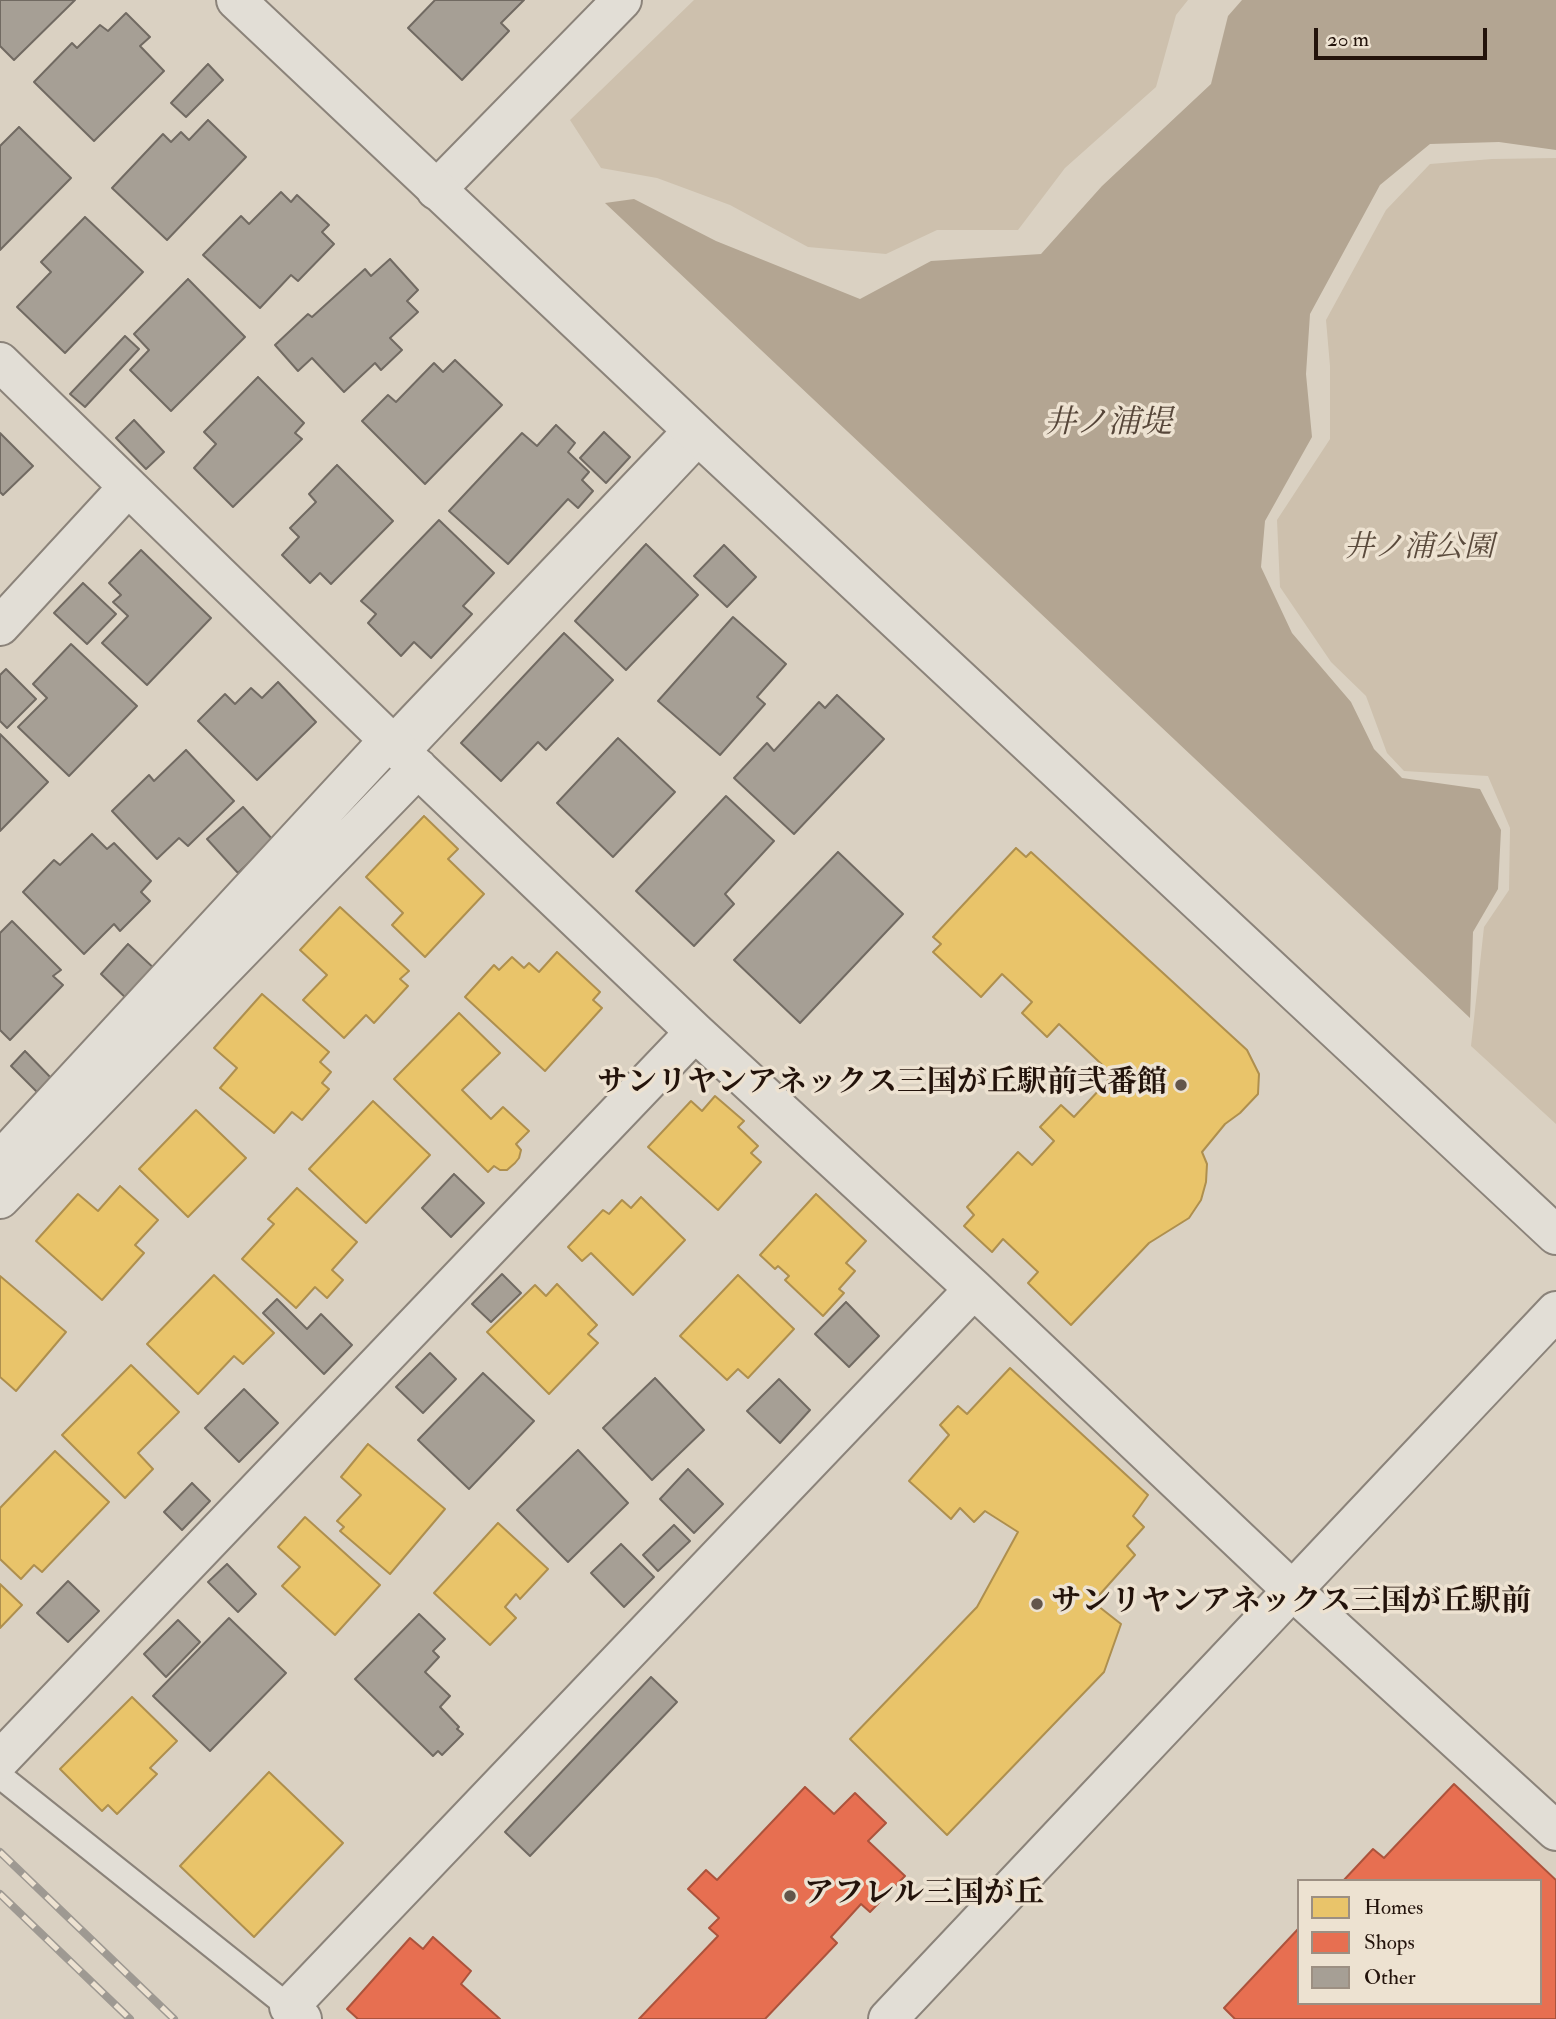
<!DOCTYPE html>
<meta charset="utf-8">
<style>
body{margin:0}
#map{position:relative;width:1556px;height:2019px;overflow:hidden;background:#dad1c2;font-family:"IM FELL Double Pica",serif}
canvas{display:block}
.legend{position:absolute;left:1297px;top:1879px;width:245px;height:126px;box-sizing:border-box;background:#ede2d1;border:2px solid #9c8f82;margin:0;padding:9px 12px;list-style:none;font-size:21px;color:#23130b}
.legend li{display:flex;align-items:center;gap:14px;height:35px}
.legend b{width:35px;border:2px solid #9c8f82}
.scale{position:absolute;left:1314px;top:28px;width:173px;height:32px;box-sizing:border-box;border:4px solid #23130b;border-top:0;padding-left:9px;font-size:21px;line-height:24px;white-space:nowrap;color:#23130b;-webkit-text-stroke:5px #ede2d1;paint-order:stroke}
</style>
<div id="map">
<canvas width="1556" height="2019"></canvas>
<ul class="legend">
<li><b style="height:19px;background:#e9c46a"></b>Homes</li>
<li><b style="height:19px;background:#e76f51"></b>Shops</li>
<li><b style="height:19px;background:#a69f95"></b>Other</li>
</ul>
<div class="scale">20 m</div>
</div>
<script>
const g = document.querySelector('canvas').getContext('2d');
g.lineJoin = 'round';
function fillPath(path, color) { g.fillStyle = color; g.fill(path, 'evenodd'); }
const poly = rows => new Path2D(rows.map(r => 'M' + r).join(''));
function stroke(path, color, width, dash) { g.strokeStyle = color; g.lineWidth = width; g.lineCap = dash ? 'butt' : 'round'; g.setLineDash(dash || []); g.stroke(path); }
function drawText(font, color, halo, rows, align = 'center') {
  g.font = font + ' "IM FELL Double Pica","Noto Serif JP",serif'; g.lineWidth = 7; g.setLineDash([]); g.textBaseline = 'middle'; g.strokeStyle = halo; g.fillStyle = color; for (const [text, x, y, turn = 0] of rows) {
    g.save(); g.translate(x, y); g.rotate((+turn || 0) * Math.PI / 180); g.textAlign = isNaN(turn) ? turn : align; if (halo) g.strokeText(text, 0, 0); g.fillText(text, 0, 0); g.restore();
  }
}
fillPath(poly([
 [694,0,1188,0,1176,15,1156,87,1065,168,1018,230,937,230,886,254,808,247,730,205,657,178,601,168,570,120],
 [1556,158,1556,1124,1471,1046,1484,927,1509,890,1510,828,1488,776,1404,771,1387,753,1366,696,1331,662,1280,587,1277,520,1330,439,1330,366,1326,320,1386,210,1430,164,1492,159]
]), '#cdc0ad');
fillPath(poly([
 [1242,0,1556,0,1556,150,1499,142,1430,144,1380,185,1310,314,1306,374,1312,437,1265,521,1261,567,1292,633,1351,702,1374,749,1402,778,1480,789,1501,830,1498,889,1473,932,1470,1018,605,203,634,199,716,241,860,299,931,261,1041,254,1102,186,1211,84,1228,16]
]), '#b3a592');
const homes = poly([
 [424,816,458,849,448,859,484,894,425,957,392,925,403,913,366,877,424,816],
 [1016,848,1026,857,1031,852,1247,1050,1259,1074,1258,1094,1240,1113,1225,1124,1202,1152,1207,1164,1206,1182,1201,1200,1189,1218,1149,1243,1071,1325,1028,1283,1038,1272,1003,1239,992,1252,964,1226,974,1215,967,1207,1018,1152,1032,1165,1054,1141,1040,1127,1061,1105,1074,1117,1113,1075,1059,1024,1047,1037,1022,1013,1032,1002,1002,974,981,997,933,952,941,944,933,937,1016,848],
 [340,907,409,971,400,979,408,986,374,1023,366,1015,344,1038,303,1000,327,975,300,950,340,907],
 [557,952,600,992,593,1000,602,1008,545,1071,465,997,494,965,499,970,512,957,524,968,529,963,539,972,557,952],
 [262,994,329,1052,320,1062,331,1072,322,1083,329,1089,302,1120,292,1112,274,1133,220,1088,237,1068,214,1048,262,994],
 [459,1013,500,1053,462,1090,491,1119,503,1107,529,1131,516,1144,521,1150,519,1158,515,1163,507,1170,500,1170,494,1166,488,1172,394,1079,459,1013],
 [715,1096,744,1121,738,1127,758,1146,751,1153,761,1162,718,1210,648,1147,691,1101,702,1111,715,1096],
 [373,1101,430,1155,366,1223,309,1169,373,1101],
 [196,1110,246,1158,188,1217,139,1169,196,1110],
 [120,1186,158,1220,135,1245,144,1253,102,1300,36,1241,78,1194,98,1211,120,1186],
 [297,1188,357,1242,332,1270,343,1280,327,1298,315,1287,296,1308,242,1259,274,1224,268,1219,297,1188],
 [816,1194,866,1241,846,1263,855,1271,839,1289,844,1293,823,1316,785,1280,789,1276,778,1266,775,1269,760,1255,816,1194],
 [641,1197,685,1240,633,1295,591,1253,582,1261,568,1247,603,1210,609,1214,622,1200,631,1208,641,1197],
 [214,1275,274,1333,243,1364,234,1356,198,1394,147,1344,214,1275],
 [738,1275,794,1329,748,1378,738,1369,727,1380,680,1336,738,1275],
 [0,1276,66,1332,16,1391,0,1377,0,1276],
 [557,1284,597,1325,588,1334,598,1343,549,1394,487,1332,535,1285,546,1296,557,1284],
 [131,1365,179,1412,138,1453,153,1469,125,1498,62,1435,131,1365],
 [1010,1368,1148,1495,1133,1516,1144,1527,1127,1546,1135,1555,1093,1602,1121,1624,1104,1672,947,1835,850,1739,977,1607,1018,1532,985,1511,974,1522,960,1508,951,1519,909,1481,949,1435,940,1425,958,1406,967,1414,1010,1368],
 [368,1444,445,1509,390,1574,340,1531,344,1527,337,1521,361,1495,341,1477,368,1444],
 [55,1451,109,1502,42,1572,34,1565,21,1579,0,1559,0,1508,55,1451],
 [305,1517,380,1585,335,1635,282,1586,300,1567,278,1547,305,1517],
 [498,1523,548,1569,520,1599,516,1594,505,1607,516,1618,490,1645,434,1593,498,1523],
 [0,1584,22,1605,0,1628,0,1584],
 [132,1697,177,1741,150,1768,157,1774,117,1814,108,1805,102,1811,60,1769,132,1697],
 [269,1772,343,1843,254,1937,180,1866,269,1772]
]);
fillPath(homes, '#e9c46a');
stroke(homes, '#ae8f4e', 2);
const shops = poly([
 [1454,1784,1556,1880,1556,2019,1235,2019,1224,2008,1299,1928,1299,2003,1540,2003,1540,1881,1343,1881,1373,1849,1384,1858,1454,1784],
 [805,1787,834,1814,855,1793,886,1823,868,1841,905,1876,870,1912,861,1904,831,1937,837,1943,765,2019,639,2019,718,1936,709,1928,719,1918,688,1889,706,1870,717,1880,805,1787],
 [433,1937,471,1971,461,1984,500,2019,358,2019,347,2009,410,1938,423,1949,433,1937]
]);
fillPath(shops, '#e76f51');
stroke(shops, '#ac533c', 2);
const building = poly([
 [0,0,75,0,14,60,0,46,0,0],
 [435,0,524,0,501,23,509,31,462,80,408,28,435,0],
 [126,13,150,37,140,46,164,71,94,141,34,82,72,43,77,48,100,25,108,31,126,13],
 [208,64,223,80,186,117,171,103,208,64],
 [208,120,246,157,167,240,112,188,163,134,171,142,181,132,189,140,208,120],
 [19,127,71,178,0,250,0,146,19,127],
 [281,192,291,202,297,195,329,225,322,232,334,244,298,281,291,275,260,308,203,255,241,216,249,224,281,192],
 [85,217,143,272,65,353,17,307,51,272,41,262,85,217],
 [390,259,418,290,407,301,418,312,390,338,402,350,381,370,375,363,344,392,312,358,298,371,275,345,308,314,312,317,365,269,371,276,390,259],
 [188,279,245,337,171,411,130,370,149,350,134,334,188,279],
 [125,336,139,349,85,407,70,394,125,336],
 [455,360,502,405,425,484,362,421,388,395,396,402,434,363,443,372,455,360],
 [258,377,304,423,295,433,302,439,233,507,194,468,216,444,204,432,258,377],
 [134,420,164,452,146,469,116,438,134,420],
 [556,425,575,443,568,452,589,472,582,480,593,491,578,508,568,499,508,564,449,511,522,433,537,446,556,425],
 [604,432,630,457,606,483,580,458,604,432],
 [0,433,33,466,3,495,0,492,0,433],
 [337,465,393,521,331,584,320,573,310,583,282,555,299,537,290,528,316,502,309,494,337,465],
 [439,520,494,573,463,606,472,614,431,658,414,642,401,656,368,623,376,614,361,601,439,520],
 [646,544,698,595,626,670,575,621,646,544],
 [724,545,756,577,727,607,694,576,724,545],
 [141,550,211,618,147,685,102,643,128,616,113,602,121,595,109,583,141,550],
 [83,583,116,614,87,644,54,613,83,583],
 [733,617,786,664,757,697,765,704,720,755,658,701,733,617],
 [564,633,613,680,546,750,538,742,501,781,461,743,564,633],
 [71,644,137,706,69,776,18,727,47,698,33,684,71,644],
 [6,669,36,699,7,728,0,721,0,675,6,669],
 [278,682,316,722,257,780,198,721,225,694,235,704,251,688,262,698,278,682],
 [837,695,884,739,794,834,734,778,767,743,774,751,819,702,825,708,837,695],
 [0,734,48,782,0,831,0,734],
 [618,738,675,792,613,857,557,803,618,738],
 [186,750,234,801,188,846,179,838,157,859,112,811,149,775,154,781,186,750],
 [726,796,774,841,725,894,734,904,694,946,636,891,726,796],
 [243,807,273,840,238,873,207,839,243,807],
 [92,834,107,849,114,843,151,881,141,892,150,901,120,931,114,924,84,954,23,892,54,860,60,865,92,834],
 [838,852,903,914,800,1023,734,960,838,852],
 [12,921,61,970,53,976,63,985,10,1040,0,1030,0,933,12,921],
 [128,944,158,972,130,1002,101,974,128,944],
 [25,1051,54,1081,40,1095,11,1066,25,1051],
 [454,1174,484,1203,451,1237,422,1208,454,1174],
 [502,1274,521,1293,491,1322,472,1304,502,1274],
 [277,1299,307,1329,321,1314,352,1345,324,1374,263,1313,277,1299],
 [846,1302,879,1336,849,1367,815,1334,846,1302],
 [430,1353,456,1379,423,1413,396,1387,430,1353],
 [483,1373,534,1421,469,1489,418,1440,483,1373],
 [655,1378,704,1430,652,1480,603,1428,655,1378],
 [779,1379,810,1410,780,1443,747,1411,779,1379],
 [244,1389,278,1423,239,1462,205,1428,244,1389],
 [578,1450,628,1503,568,1562,517,1510,578,1450],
 [688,1469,723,1504,694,1533,660,1499,688,1469],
 [192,1483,210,1501,182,1530,164,1512,192,1483],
 [674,1525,690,1541,658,1571,643,1555,674,1525],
 [621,1544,654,1577,624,1607,591,1573,621,1544],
 [227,1564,256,1594,238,1612,208,1582,227,1564],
 [68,1581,99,1611,68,1642,37,1613,68,1581],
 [419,1614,445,1639,433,1651,439,1657,425,1672,450,1696,440,1707,459,1727,457,1729,463,1734,442,1755,438,1751,433,1756,355,1679,419,1614],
 [229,1618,286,1673,210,1751,153,1696,229,1618],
 [178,1620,200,1642,166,1677,144,1654,178,1620],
 [651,1677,677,1702,530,1856,505,1832,651,1677]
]);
fillPath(building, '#a69f95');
stroke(building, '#716a62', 2);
const service = poly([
 [389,740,688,426],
 [405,756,703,440],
 [0,1776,289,2007]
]);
const minor = poly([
 [436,190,622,0],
 [0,362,405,756,695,1032,974,1289,1293,1591,1556,1831],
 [0,626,128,487],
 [0,1161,389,740],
 [0,1199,418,768],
 [0,1760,695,1032],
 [302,2019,289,2007,974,1289]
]);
const tertiary = poly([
 [236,0,703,440,1556,1235],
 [888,2019,1556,1311]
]);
stroke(service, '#8b837a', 28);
stroke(minor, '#8b837a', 42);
stroke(tertiary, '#8b837a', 42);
stroke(service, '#e2ded6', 24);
stroke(minor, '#e2ded6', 38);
stroke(tertiary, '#e2ded6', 38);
const rail = poly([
 [0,1852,174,2019],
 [0,1894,130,2019]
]);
stroke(rail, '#9e9992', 8);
stroke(rail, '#ede2d1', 5, [16]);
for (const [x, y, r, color] of [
 [1181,1085,7,"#63564b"],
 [1037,1604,7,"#63564b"],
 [790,1896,7,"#63564b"]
]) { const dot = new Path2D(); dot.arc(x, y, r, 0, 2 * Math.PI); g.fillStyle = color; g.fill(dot); stroke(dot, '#ede2d1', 2.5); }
drawText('italic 30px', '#5b4b3d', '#ede2d1', [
 ["井ノ浦公園",1419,550]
]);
drawText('bold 30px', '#23130b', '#ede2d1', [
 ["サンリヤンアネックス三国が丘駅前弐番館",1167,1085,"right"],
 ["サンリヤンアネックス三国が丘駅前",1051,1604],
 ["アフレル三国が丘",804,1896]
], 'left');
drawText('italic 32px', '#564639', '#ede2d1', [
 ["井ノ浦堤",1108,425]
]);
</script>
